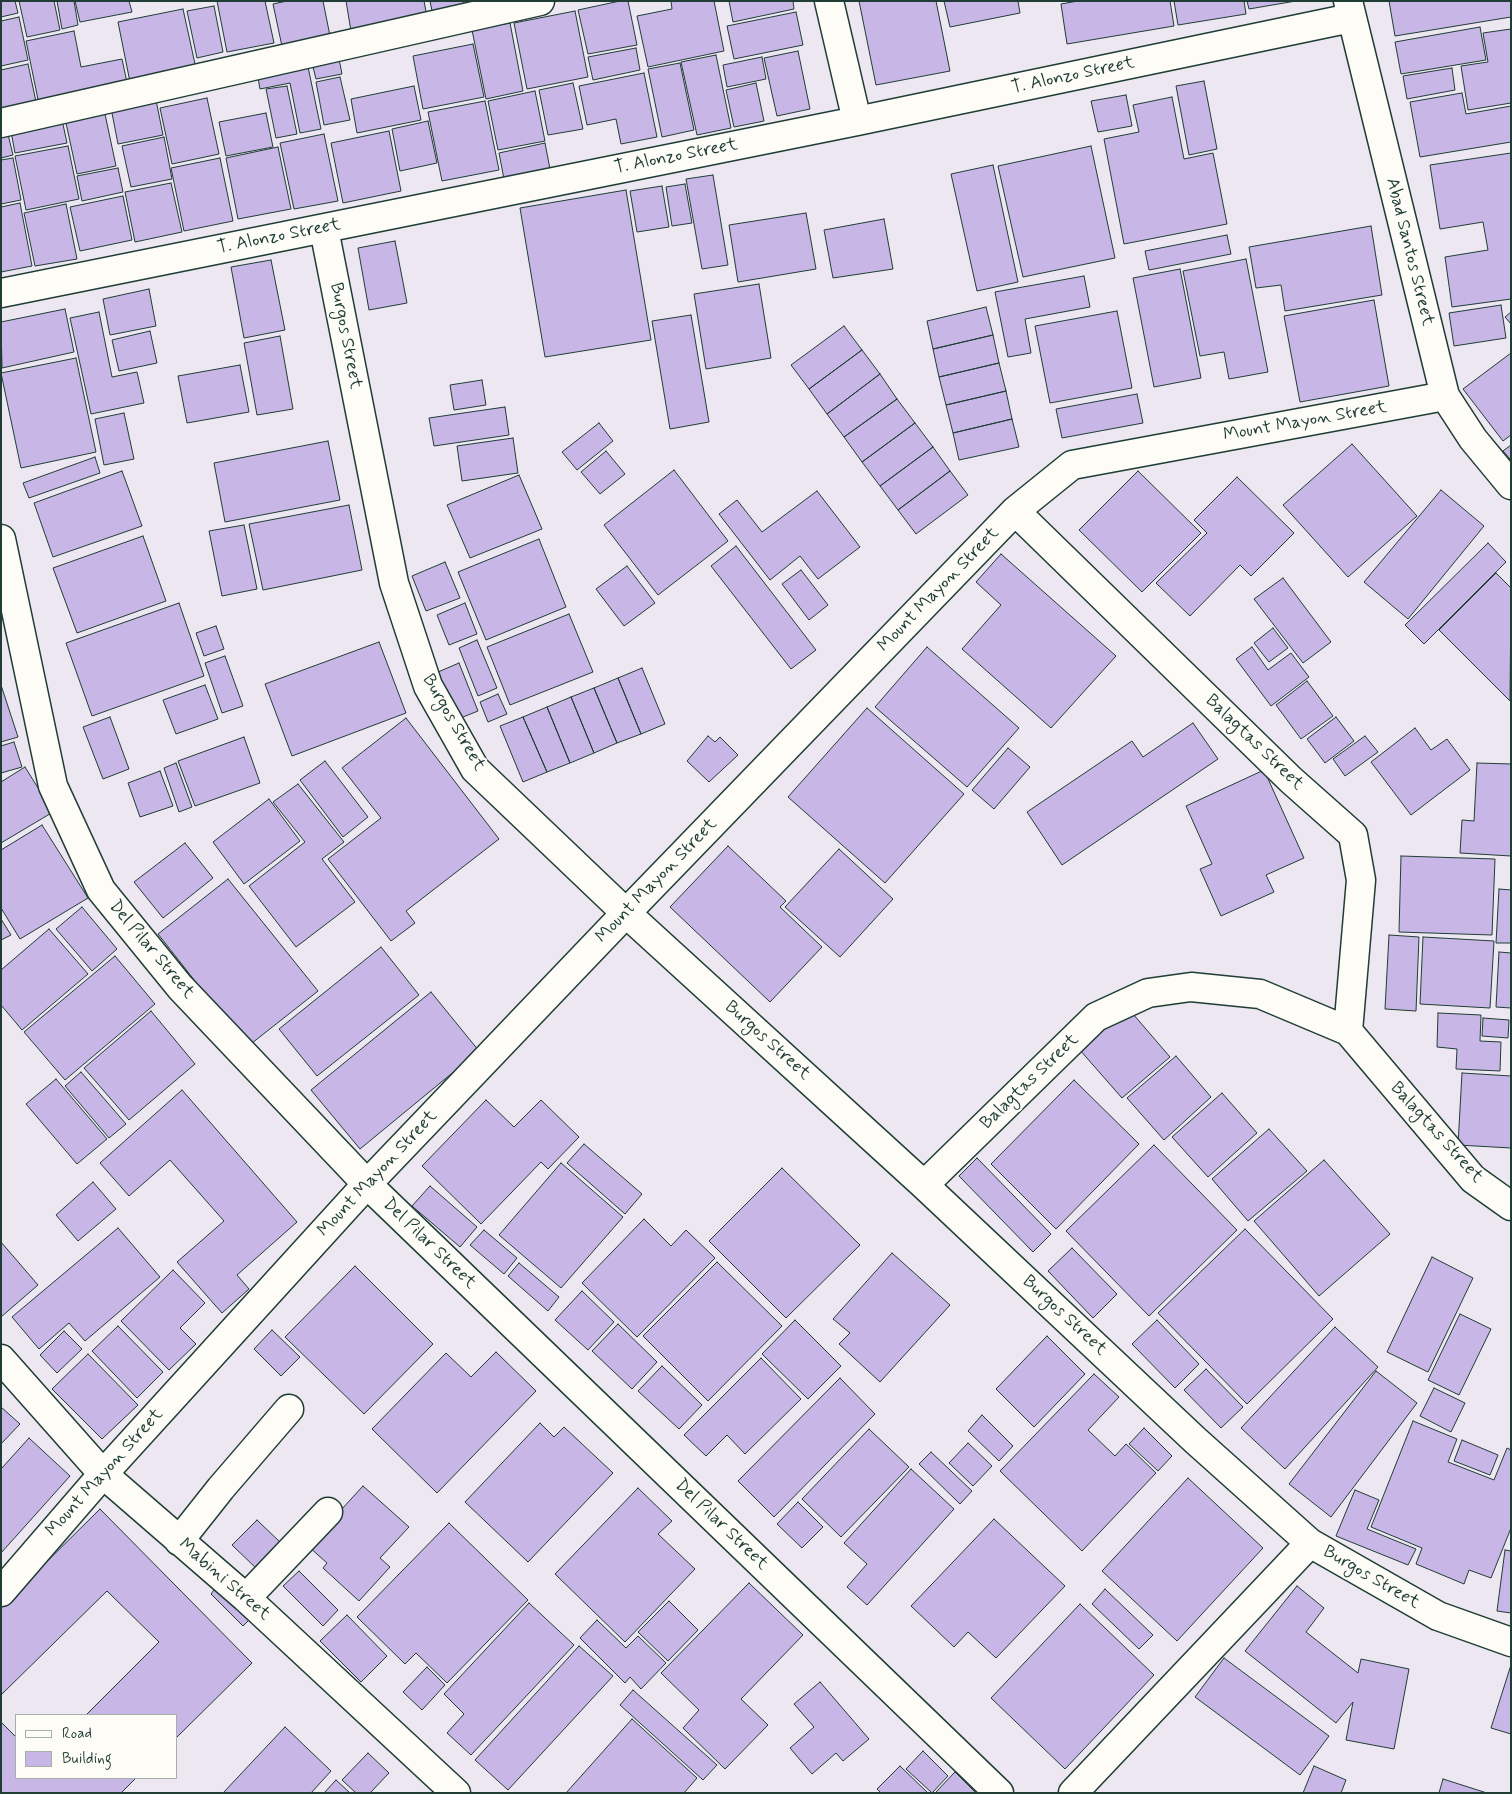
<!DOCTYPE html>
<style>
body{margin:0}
#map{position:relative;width:1512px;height:1794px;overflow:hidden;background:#ede7f2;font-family:Mynerve,sans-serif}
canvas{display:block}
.frame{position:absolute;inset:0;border:2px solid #1f3d34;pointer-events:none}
.legend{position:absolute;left:15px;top:1714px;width:162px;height:65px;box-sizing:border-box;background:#fdfcf7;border:1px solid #a4b0a9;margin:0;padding:6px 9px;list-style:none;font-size:15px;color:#1f3d34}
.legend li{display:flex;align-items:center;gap:10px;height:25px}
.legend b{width:25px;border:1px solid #a4b0a9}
</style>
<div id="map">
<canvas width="1512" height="1794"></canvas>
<div class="frame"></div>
<ul class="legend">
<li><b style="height:6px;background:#fdfcf7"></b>Road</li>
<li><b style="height:14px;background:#c8b6e7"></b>Building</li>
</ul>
</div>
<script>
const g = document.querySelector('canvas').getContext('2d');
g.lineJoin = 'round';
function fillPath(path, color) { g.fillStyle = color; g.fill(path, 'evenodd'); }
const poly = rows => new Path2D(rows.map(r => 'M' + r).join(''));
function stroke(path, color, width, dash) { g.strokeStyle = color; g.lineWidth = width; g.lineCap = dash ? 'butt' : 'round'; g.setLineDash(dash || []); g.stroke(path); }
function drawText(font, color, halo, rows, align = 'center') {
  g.font = font + ' Mynerve,sans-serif'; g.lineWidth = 4.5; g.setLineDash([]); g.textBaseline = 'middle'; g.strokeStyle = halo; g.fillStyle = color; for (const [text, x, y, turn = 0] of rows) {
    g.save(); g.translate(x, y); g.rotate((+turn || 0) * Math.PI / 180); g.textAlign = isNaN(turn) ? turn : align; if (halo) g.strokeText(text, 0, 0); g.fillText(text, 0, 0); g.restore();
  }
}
const building = poly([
 [1,1,15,1,18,13,1,17,1,1],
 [19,1,54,1,60,30,27,37,19,1],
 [57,1,74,1,78,25,62,29,57,1],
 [75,1,129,1,132,12,80,22,75,1],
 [217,1,265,1,274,43,227,52,217,1],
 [287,1,323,1,331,41,283,51,273,4,287,1],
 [346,1,424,1,427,17,351,31,346,1],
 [430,1,463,1,464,6,432,11,430,1],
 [620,1,628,1,637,45,588,54,578,10,620,1],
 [671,1,714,1,724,51,648,67,637,16,672,9,671,1],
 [729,1,793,1,794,9,733,22,729,1],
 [859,1,936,1,950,71,876,85,859,1],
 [944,1,1018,1,1020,13,950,27,944,1],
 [1078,1,1170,1,1174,26,1067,44,1061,4,1078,1],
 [1174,1,1244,1,1246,14,1178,25,1174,1],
 [1247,1,1296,1,1249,9,1247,1],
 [1389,1,1511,1,1511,17,1395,36,1389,1],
 [214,6,223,52,197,58,187,11,214,6],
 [183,9,197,73,131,87,118,22,183,9],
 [575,11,588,77,527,89,514,23,575,11],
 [796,12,803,45,734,59,727,26,796,12],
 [19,17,28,60,1,66,1,21,19,17],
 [510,23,523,91,486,99,472,30,510,23],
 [1480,27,1486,60,1401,74,1395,42,1480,27],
 [1511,29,1511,103,1468,110,1461,66,1488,62,1483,33,1511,29],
 [74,31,81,67,122,59,129,92,40,109,26,41,74,31],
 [473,44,484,97,423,109,413,56,473,44],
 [636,48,640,70,593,80,588,57,636,48],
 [798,51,810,109,777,116,764,58,798,51],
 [338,54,342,74,316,79,311,59,338,54],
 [716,55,731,128,697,135,681,62,716,55],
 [762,57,766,79,727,87,723,65,762,57],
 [307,62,321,129,300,133,290,83,260,89,257,72,307,62],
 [680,63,694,130,662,137,648,69,680,63],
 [28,64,38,111,1,119,1,70,28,64],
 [1452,68,1455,90,1407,99,1403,76,1452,68],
 [644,73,657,137,621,144,616,119,587,125,579,86,644,73],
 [340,77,350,120,324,125,316,82,340,77],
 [1204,81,1217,149,1189,155,1176,86,1204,81],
 [573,83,583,129,548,135,539,90,573,83],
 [756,83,764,121,734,127,726,90,756,83],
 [287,86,297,134,276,138,266,89,287,86],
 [414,86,421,120,357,133,351,99,414,86],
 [535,91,545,141,498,150,488,101,535,91],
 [1462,93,1466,114,1511,106,1511,142,1420,157,1410,102,1462,93],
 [1126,95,1132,126,1098,132,1091,101,1126,95],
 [1172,97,1184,159,1213,153,1227,224,1124,244,1104,139,1139,132,1133,105,1172,97],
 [207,98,219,154,172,164,160,108,207,98],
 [156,100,163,135,118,144,111,108,156,100],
 [485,101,499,170,442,181,428,112,485,101],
 [266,113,273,147,226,156,219,122,266,113],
 [105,114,116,166,77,174,66,123,105,114],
 [61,115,67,143,15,153,10,126,61,115],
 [428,121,437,163,400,171,392,129,428,121],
 [6,126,13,155,1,158,1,127,6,126],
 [389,131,401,191,343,203,331,143,389,131],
 [324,134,338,201,294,209,280,143,324,134],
 [164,137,172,179,131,187,122,146,164,137],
 [545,143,550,169,504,179,499,153,545,143],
 [68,146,79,199,26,210,15,156,68,146],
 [1091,146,1115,258,1023,277,998,166,1091,146],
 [278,147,291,209,238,219,226,158,278,147],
 [1511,153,1511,299,1452,307,1445,257,1488,250,1483,222,1440,229,1430,165,1511,153],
 [13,158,21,200,1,204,1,160,13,158],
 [220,158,233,221,184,231,171,168,220,158],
 [993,165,1018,282,977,291,951,174,993,165],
 [118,168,123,192,82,201,77,176,118,168],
 [713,175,728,265,702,269,686,179,713,175],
 [171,183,182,232,135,242,125,192,171,183],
 [685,184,692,223,672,226,666,187,685,184],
 [662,186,669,227,637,232,630,191,662,186],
 [626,190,651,340,545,357,520,208,626,190],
 [123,196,132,240,80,251,70,207,123,196],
 [20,203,32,266,1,272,1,207,20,203],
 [66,204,77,259,35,266,24,213,66,204],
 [806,213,816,269,738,282,729,225,806,213],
 [884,219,893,269,833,278,824,230,884,219],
 [1371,226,1382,295,1285,311,1281,285,1256,288,1249,247,1371,226],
 [1227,235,1231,254,1149,270,1145,251,1227,235],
 [395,241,407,303,369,310,358,248,395,241],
 [1246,259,1268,372,1229,379,1224,352,1200,356,1183,271,1246,259],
 [271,260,285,330,244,338,231,267,271,260],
 [1180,269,1201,378,1154,387,1133,278,1180,269],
 [1084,276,1090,307,1025,319,1031,353,1008,357,995,292,1084,276],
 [759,284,771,358,706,369,694,294,759,284],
 [149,289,156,326,110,335,103,299,149,289],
 [1374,300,1389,386,1300,402,1284,316,1374,300],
 [1501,305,1506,338,1454,346,1449,313,1501,305],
 [986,307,993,335,933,349,927,321,986,307],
 [65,309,74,352,2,368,1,322,65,309],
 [1117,311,1132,388,1050,403,1035,326,1117,311],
 [99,312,112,377,137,372,144,403,91,414,70,318,99,312],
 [1511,312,1511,324,1505,317,1511,312],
 [691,315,709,422,670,429,652,321,691,315],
 [844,326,862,350,809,389,791,365,844,326],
 [150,331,157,363,119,371,112,340,150,331],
 [993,335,999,363,939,377,933,349,993,335],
 [280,336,293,409,257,415,244,343,280,336],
 [862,350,880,374,827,414,809,389,862,350],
 [1511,353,1511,435,1503,441,1463,389,1511,353],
 [76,358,96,452,21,468,1,373,76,358],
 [999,363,1006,391,946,405,939,377,999,363],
 [240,365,249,412,187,423,178,376,240,365],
 [880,374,897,399,844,437,827,414,880,374],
 [482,380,486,405,454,410,450,385,482,380],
 [1006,391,1012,419,953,433,946,405,1006,391],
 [1137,394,1143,423,1062,438,1056,409,1137,394],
 [897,399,915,423,862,462,844,437,897,399],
 [505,407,509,435,434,446,429,418,505,407],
 [124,413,134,459,104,465,95,419,124,413],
 [1012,419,1019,447,959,460,953,433,1012,419],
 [599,423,613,441,577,470,562,452,599,423],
 [915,423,933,447,880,486,862,462,915,423],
 [513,438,518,473,462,481,457,446,513,438],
 [328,441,340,500,225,522,214,463,328,441],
 [1352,444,1417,516,1348,577,1283,505,1352,444],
 [1511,445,1511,460,1503,451,1511,445],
 [933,447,950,471,898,510,880,486,933,447],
 [606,451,625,474,600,494,581,472,606,451],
 [95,457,100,473,29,498,23,483,95,457],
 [674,470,728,541,658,595,604,525,674,470],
 [122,471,142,526,53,557,34,503,122,471],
 [950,471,968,495,916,534,898,510,950,471],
 [1138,471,1201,533,1142,592,1079,530,1138,471],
 [519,475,542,529,470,558,447,505,519,475],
 [1237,477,1294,533,1251,576,1240,565,1190,616,1156,583,1207,533,1194,520,1237,477],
 [1441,490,1484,526,1408,619,1364,582,1441,490],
 [817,491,860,547,818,579,800,556,770,580,719,514,737,500,762,532,817,491],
 [349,505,362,570,263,590,249,524,349,505],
 [244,525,257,589,222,596,209,531,244,525],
 [143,536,166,601,77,633,53,568,143,536],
 [539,539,566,607,486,640,458,572,539,539],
 [1488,543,1506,562,1424,644,1405,625,1488,543],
 [736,546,816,650,791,669,711,566,736,546],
 [1001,554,1116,656,1051,728,962,649,1001,605,976,582,1001,554],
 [445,562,460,598,426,611,412,576,445,562],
 [627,566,655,603,624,626,596,589,627,566],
 [801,570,828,605,809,620,782,584,801,570],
 [1496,573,1511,588,1510,701,1439,630,1496,573],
 [1283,578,1331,642,1303,663,1254,599,1283,578],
 [179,603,204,676,92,716,66,643,179,603],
 [465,603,477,634,449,645,437,615,465,603],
 [569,614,593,672,510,705,487,647,569,614],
 [216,626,224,649,204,656,196,633,216,626],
 [1273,628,1288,648,1269,662,1254,643,1273,628],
 [477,640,497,688,478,696,459,648,477,640],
 [379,642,406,713,292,756,265,684,379,642],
 [927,647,1019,728,967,787,875,707,927,647],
 [1252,647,1268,670,1291,653,1309,677,1271,706,1236,659,1252,647],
 [225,656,243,706,222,713,205,663,225,656],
 [459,663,478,711,458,719,438,672,459,663],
 [642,668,665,724,641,734,618,678,642,668],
 [618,678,641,734,617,743,594,688,618,678],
 [1307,681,1333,716,1301,739,1276,705,1307,681],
 [1,685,18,737,1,742,1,685],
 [205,685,218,719,176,734,163,700,205,685],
 [594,688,617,743,594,753,571,697,594,688],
 [498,694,507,714,488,722,480,702,498,694],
 [571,697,594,753,570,763,547,707,571,697],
 [547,707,570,763,547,772,523,717,547,707],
 [867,708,964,794,885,883,788,797,867,708],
 [110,717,129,769,103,779,83,727,110,717],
 [523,717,547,772,523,782,500,726,523,717],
 [1336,717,1354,741,1325,763,1307,739,1336,717],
 [406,718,499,839,406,911,415,923,391,941,328,859,381,818,342,768,406,718],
 [1193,723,1218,759,1062,865,1027,812,1132,741,1143,757,1193,723],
 [1415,728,1431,750,1447,739,1470,770,1411,815,1371,762,1415,728],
 [708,736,715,742,720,737,738,755,709,782,687,761,708,736],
 [1365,736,1378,752,1345,776,1333,759,1365,736],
 [244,737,260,783,195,806,178,761,244,737],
 [14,742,22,767,1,773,1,746,14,742],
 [1008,748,1030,767,994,809,972,790,1008,748],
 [325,761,368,817,343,837,300,780,325,761],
 [176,763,192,807,179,812,164,768,176,763],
 [1477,763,1511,764,1511,856,1460,853,1462,820,1474,821,1477,763],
 [25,767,53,812,1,843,1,782,25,767],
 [1264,770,1304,858,1266,875,1274,892,1221,916,1200,869,1212,864,1186,806,1264,770],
 [160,771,173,806,140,817,128,783,160,771],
 [298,784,344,842,322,859,355,902,296,947,249,886,305,842,273,802,298,784],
 [269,799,300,841,244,884,213,842,269,799],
 [42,825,88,898,20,939,1,908,1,850,42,825],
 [185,843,213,878,163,918,134,882,185,843],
 [728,846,786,901,780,907,822,947,770,1002,670,907,728,846],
 [839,849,893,899,840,957,785,907,839,849],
 [1401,856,1495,859,1492,935,1399,932,1401,856],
 [228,879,318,991,247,1047,158,934,228,879],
 [1499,889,1511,890,1511,943,1496,943,1499,889],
 [82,907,117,949,92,971,56,929,82,907],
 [1,919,11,935,1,940,1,919],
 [49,929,88,974,22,1030,1,1005,1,970,49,929],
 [1389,935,1419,937,1416,1011,1385,1009,1389,935],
 [1423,937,1494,941,1490,1008,1420,1004,1423,937],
 [381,947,419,995,317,1076,279,1029,381,947],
 [1499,952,1511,953,1511,1008,1496,1007,1499,952],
 [115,956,155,1004,65,1080,24,1032,115,956],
 [431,992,479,1051,360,1149,311,1090,431,992],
 [1127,1007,1170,1057,1122,1098,1079,1049,1127,1007],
 [151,1011,195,1064,129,1120,84,1068,151,1011],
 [1438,1013,1481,1015,1480,1041,1501,1042,1500,1071,1456,1069,1457,1049,1437,1047,1438,1013],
 [1483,1018,1509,1020,1508,1038,1482,1036,1483,1018],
 [1176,1056,1211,1097,1164,1140,1127,1098,1176,1056],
 [81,1072,126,1124,109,1138,65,1086,81,1072],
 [1462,1073,1511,1076,1511,1148,1458,1145,1462,1073],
 [56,1079,107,1139,77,1164,26,1104,56,1079],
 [1074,1080,1139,1144,1056,1229,991,1164,1074,1080],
 [182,1090,297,1222,237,1275,249,1289,222,1313,177,1262,224,1221,170,1160,129,1196,100,1163,182,1090],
 [1222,1093,1257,1133,1208,1177,1172,1137,1222,1093],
 [486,1100,514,1127,541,1100,579,1137,548,1169,541,1162,481,1224,422,1166,486,1100],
 [1269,1129,1307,1171,1248,1221,1212,1179,1269,1129],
 [584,1144,642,1194,625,1214,567,1163,584,1144],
 [1154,1145,1237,1230,1149,1316,1066,1231,1154,1145],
 [977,1158,1051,1234,1033,1252,959,1176,977,1158],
 [1324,1160,1390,1234,1319,1296,1254,1221,1324,1160],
 [561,1163,623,1217,561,1288,499,1235,561,1163],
 [782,1168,860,1245,786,1318,709,1241,782,1168],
 [93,1182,116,1209,78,1241,56,1215,93,1182],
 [430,1186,477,1227,460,1247,412,1206,430,1186],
 [644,1219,671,1246,686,1230,715,1258,637,1337,582,1283,644,1219],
 [118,1228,160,1277,85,1341,69,1323,39,1349,12,1317,118,1228],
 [1245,1229,1333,1319,1247,1404,1158,1313,1245,1229],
 [484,1230,517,1258,504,1274,470,1245,484,1230],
 [1,1242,38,1285,1,1317,1,1242],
 [1072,1248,1117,1294,1093,1318,1048,1271,1072,1248],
 [892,1253,950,1305,880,1382,839,1344,850,1333,833,1319,892,1253],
 [1432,1257,1473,1278,1428,1372,1387,1352,1432,1257],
 [717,1262,782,1326,708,1401,643,1336,717,1262],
 [519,1263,559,1297,548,1311,508,1276,519,1263],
 [355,1266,433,1344,364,1414,285,1337,355,1266],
 [173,1270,205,1303,180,1328,196,1344,169,1370,121,1321,173,1270],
 [582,1291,614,1322,588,1350,555,1320,582,1291],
 [1460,1314,1491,1329,1459,1395,1428,1380,1460,1314],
 [795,1320,841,1366,808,1399,762,1354,795,1320],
 [1157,1320,1199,1364,1175,1388,1132,1344,1157,1320],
 [618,1324,657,1362,632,1389,592,1351,618,1324],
 [118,1326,163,1372,137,1398,92,1351,118,1326],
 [1335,1327,1378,1367,1285,1469,1241,1428,1335,1327],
 [272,1330,300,1357,281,1376,254,1349,272,1330],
 [64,1331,82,1349,57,1373,40,1355,64,1331],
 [1047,1336,1085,1374,1034,1427,996,1389,1047,1336],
 [496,1352,536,1391,437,1493,372,1429,446,1353,471,1377,496,1352],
 [88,1354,138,1405,102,1439,52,1389,88,1354],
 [761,1358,801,1399,745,1454,727,1435,706,1456,684,1435,761,1358],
 [662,1366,702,1405,679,1429,638,1391,662,1366],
 [1206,1369,1243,1407,1221,1428,1184,1390,1206,1369],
 [1376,1371,1417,1403,1331,1517,1289,1484,1376,1371],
 [1094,1374,1119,1397,1088,1430,1115,1456,1126,1444,1156,1473,1082,1551,1000,1471,1094,1374],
 [840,1378,875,1414,774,1517,738,1481,840,1378],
 [1434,1388,1465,1403,1451,1432,1420,1416,1434,1388],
 [1,1407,20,1424,1,1444,1,1407],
 [982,1415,1013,1446,999,1461,968,1431,982,1415],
 [1413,1421,1457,1439,1448,1462,1494,1480,1507,1448,1511,1450,1511,1528,1491,1578,1469,1570,1464,1584,1416,1564,1422,1548,1371,1527,1413,1421],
 [540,1423,554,1437,564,1427,613,1473,528,1562,465,1502,540,1423],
 [1144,1428,1172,1456,1158,1471,1129,1444,1144,1428],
 [869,1429,909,1467,841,1537,802,1499,869,1429],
 [29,1438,70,1476,1,1553,1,1469,29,1438],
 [1462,1440,1498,1455,1490,1475,1454,1461,1462,1440],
 [968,1443,992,1466,973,1486,949,1463,968,1443],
 [931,1452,972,1491,960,1504,919,1464,931,1452],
 [911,1469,954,1509,867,1605,847,1587,867,1564,844,1543,911,1469],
 [1188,1478,1263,1548,1177,1641,1102,1571,1188,1478],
 [363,1486,409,1527,380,1558,390,1567,359,1601,323,1568,327,1563,308,1546,363,1486],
 [638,1488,672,1521,658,1534,695,1569,625,1642,555,1574,638,1488],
 [1355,1490,1379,1500,1367,1529,1416,1549,1408,1565,1336,1536,1355,1490],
 [798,1502,823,1527,802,1548,777,1524,798,1502],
 [100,1509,252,1663,176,1738,176,1715,86,1715,159,1642,107,1591,1,1695,1,1607,100,1509],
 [994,1519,1065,1586,996,1658,968,1632,954,1647,911,1606,994,1519],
 [257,1520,282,1544,258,1570,232,1545,257,1520],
 [449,1523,528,1600,447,1683,416,1653,405,1664,357,1617,449,1523],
 [1505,1550,1511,1551,1511,1613,1497,1611,1505,1550],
 [299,1571,338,1610,323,1626,283,1586,299,1571],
 [749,1583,803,1635,741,1699,768,1725,725,1769,683,1728,699,1710,661,1673,749,1583],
 [1297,1586,1324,1608,1306,1632,1358,1673,1361,1659,1409,1669,1394,1749,1346,1740,1353,1702,1336,1723,1245,1651,1297,1586],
 [216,1587,249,1620,243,1626,211,1594,216,1587],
 [1105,1589,1153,1635,1139,1649,1092,1604,1105,1589],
 [669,1601,698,1630,668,1661,638,1632,669,1601],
 [529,1603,574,1645,471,1755,447,1733,464,1714,444,1694,529,1603],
 [1080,1604,1154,1675,1065,1769,991,1698,1080,1604],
 [347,1615,387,1656,361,1682,320,1641,347,1615],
 [597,1620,626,1648,638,1636,666,1663,641,1689,630,1677,625,1683,580,1638,597,1620],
 [579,1646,613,1676,508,1790,475,1760,579,1646],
 [1224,1658,1329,1736,1300,1775,1195,1697,1224,1658],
 [427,1667,445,1685,422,1710,403,1692,427,1667],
 [1510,1668,1511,1668,1511,1734,1491,1728,1510,1668],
 [820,1682,869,1739,843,1761,836,1753,812,1774,790,1748,814,1727,794,1704,820,1682],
 [633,1690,717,1765,703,1780,620,1705,633,1690],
 [632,1719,697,1778,684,1793,566,1793,632,1719],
 [1,1722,16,1737,16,1778,136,1778,121,1793,1,1793,1,1722],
 [285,1727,331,1771,311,1793,223,1793,285,1727],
 [923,1751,948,1776,932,1793,906,1769,923,1751],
 [368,1753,389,1773,370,1793,356,1793,342,1780,368,1753],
 [900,1766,928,1793,881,1793,877,1789,900,1766],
 [1314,1766,1346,1780,1341,1793,1303,1793,1314,1766],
 [955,1772,976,1793,935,1793,955,1772],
 [1443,1779,1487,1793,1439,1793,1443,1779],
 [336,1780,350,1793,324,1793,336,1780]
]);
fillPath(building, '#c8b6e7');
stroke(building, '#1f3d34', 1);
const minor = poly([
 [829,1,857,121],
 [1348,1,1445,396,1473,439,1511,485],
 [1,123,540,1],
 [324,229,394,583,428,686,475,769,626,913,924,1185,1195,1440,1310,1543,1438,1616,1511,1642],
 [1,293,857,121,1351,18],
 [1015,511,1291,780,1353,835,1361,880,1348,1031],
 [1,539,53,786,101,890,180,987,367,1184,999,1793],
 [924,1185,1096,1017,1148,993,1191,987,1260,994,1348,1031,1473,1179,1511,1206],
 [1,1359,103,1474,246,1598,456,1793],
 [179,1541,221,1488,289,1409],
 [1,1592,103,1474,367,1184,626,913,1015,511,1072,465,1445,396],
 [246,1598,328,1512],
 [1073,1793,1310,1543]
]);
stroke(minor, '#1f3d34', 31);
stroke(minor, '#fdfcf7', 28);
drawText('18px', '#1f3d34', '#fdfcf7', [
 ["T. Alonzo Street",1073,76,-12],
 ["T. Alonzo Street",676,157,-11],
 ["T. Alonzo Street",279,237,-11],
 ["Abad Santos Street",1409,252,76],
 ["Burgos Street",345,336,79],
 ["Mount Mayon Street",1305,422,-10],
 ["Mount Mayon Street",939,590,-46],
 ["Burgos Street",453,723,60],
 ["Balagtas Street",1254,743,44],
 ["Mount Mayon Street",657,881,-46],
 ["Del Pilar Street",151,950,50],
 ["Burgos Street",767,1041,42],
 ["Balagtas Street",1030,1082,-44],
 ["Balagtas Street",1436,1133,48],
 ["Mount Mayon Street",378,1174,-47],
 ["Del Pilar Street",429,1244,44],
 ["Burgos Street",1064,1316,43],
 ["Mount Mayon Street",105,1473,-48],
 ["Del Pilar Street",721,1525,44],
 ["Burgos Street",1371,1578,30],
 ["Mabini Street",224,1580,41]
]);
</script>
